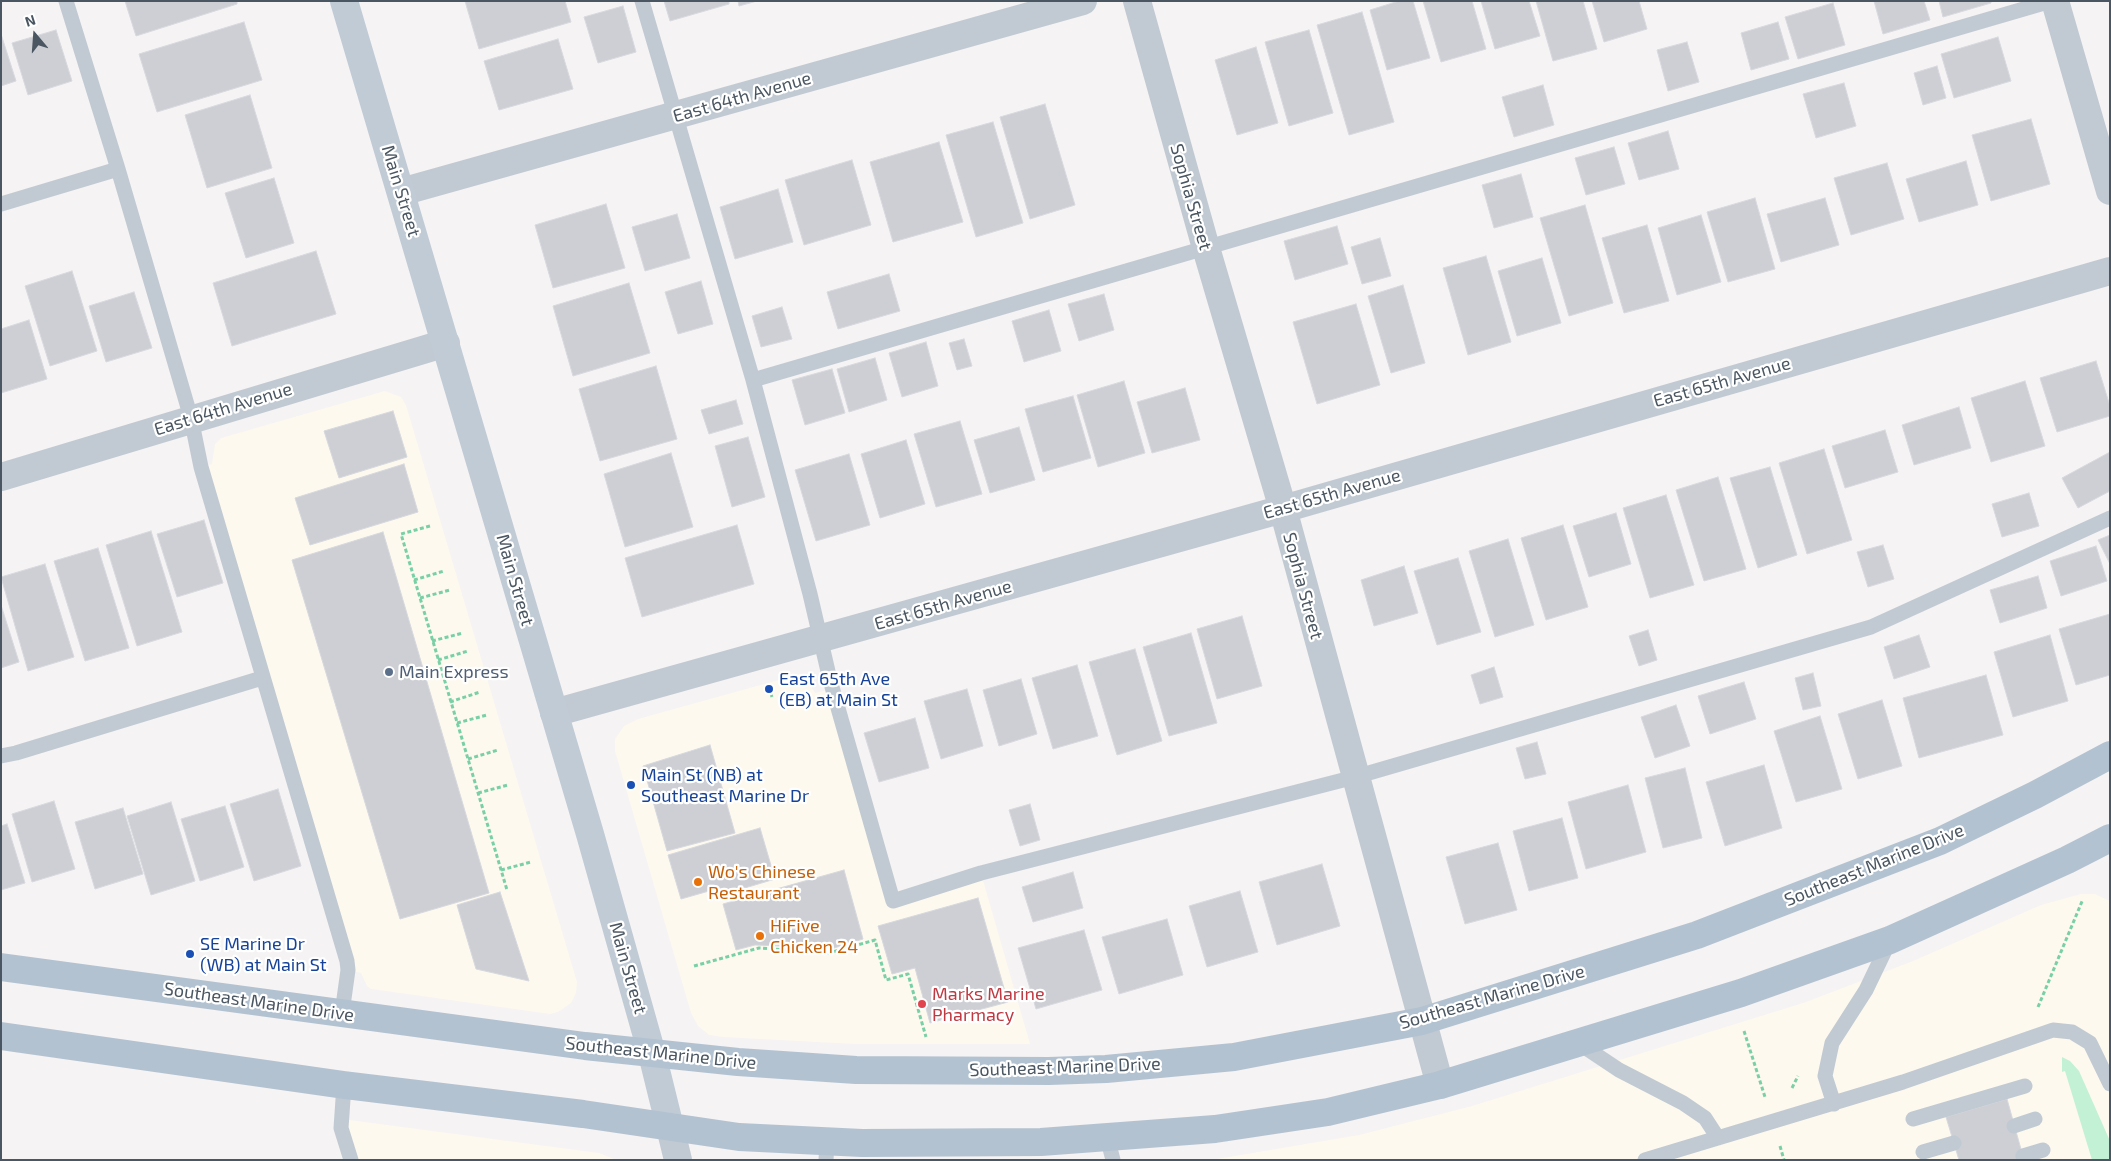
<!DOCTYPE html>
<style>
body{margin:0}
#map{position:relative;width:2111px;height:1161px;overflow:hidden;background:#f5f3f3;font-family:"Exo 2",sans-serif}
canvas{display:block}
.frame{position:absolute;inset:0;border:2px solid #4a5661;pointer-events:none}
.north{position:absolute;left:10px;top:10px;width:50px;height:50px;-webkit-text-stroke:4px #fff;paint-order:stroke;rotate:342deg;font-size:14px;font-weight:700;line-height:20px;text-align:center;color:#4a5661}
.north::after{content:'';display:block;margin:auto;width:18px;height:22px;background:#4a5661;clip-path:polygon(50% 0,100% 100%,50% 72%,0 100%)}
</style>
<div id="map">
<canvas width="2111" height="1161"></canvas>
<div class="frame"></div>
<div class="north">N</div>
</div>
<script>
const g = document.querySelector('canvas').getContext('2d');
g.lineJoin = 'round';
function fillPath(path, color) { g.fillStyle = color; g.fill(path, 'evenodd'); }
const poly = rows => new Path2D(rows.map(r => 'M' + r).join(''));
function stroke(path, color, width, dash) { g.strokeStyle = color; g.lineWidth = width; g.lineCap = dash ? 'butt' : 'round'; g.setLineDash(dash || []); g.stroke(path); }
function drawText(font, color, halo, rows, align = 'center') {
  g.font = font + ' "Exo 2",sans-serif'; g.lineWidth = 4.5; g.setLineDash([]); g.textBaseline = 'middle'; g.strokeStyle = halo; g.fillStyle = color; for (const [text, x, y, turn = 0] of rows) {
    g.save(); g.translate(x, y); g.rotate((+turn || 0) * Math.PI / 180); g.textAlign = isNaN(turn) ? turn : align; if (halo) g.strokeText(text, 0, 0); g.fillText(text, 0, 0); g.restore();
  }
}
fillPath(poly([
 [385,391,401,397,406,405,577,982,576,993,571,1003,558,1012,550,1014,371,989,367,986,361,973,348,970,201,467,212,464,215,444,221,438],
 [800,674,805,676,815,693,832,689,892,900,981,873,1030,1044,854,1044,722,1037,709,1035,698,1026,691,1013,615,751,615,739,624,726,638,719],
 [2081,894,2095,894,2110,901,2110,1160,1211,1160,1359,1135,1472,1106,1806,1002,1913,961,2041,905],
 [342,1119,599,1153,617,1160,351,1160]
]), '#fdf9ef');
fillPath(poly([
 [2062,1057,2070,1061,2079,1071,2110,1141,2110,1160,2092,1160,2065,1071,2062,1072]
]), '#c3f1d5');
const building = poly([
 [125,1,237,1,237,4,136,36,125,1],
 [465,1,565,1,571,22,479,49,465,1],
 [664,1,729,1,729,4,670,21,664,1],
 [738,1,757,1,739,6,738,1],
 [1399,1,1413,1,1430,58,1387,70,1370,10,1399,1],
 [1423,1,1472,1,1486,49,1441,62,1423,1],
 [1481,1,1529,1,1540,36,1495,49,1481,1],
 [1536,1,1583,1,1597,49,1553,61,1536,1],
 [1592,1,1639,1,1647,29,1604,42,1592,1],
 [1874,1,1924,1,1930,20,1883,34,1874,1],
 [1939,1,1991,1,1991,3,1943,17,1939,1],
 [1833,3,1845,45,1798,59,1785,17,1833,3],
 [623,6,636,52,598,63,584,17,623,6],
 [1362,12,1394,122,1349,135,1317,25,1362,12],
 [244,22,262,80,157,112,139,54,244,22],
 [1778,22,1789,59,1751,70,1741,33,1778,22],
 [56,30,72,81,28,95,12,43,56,30],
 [1309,30,1333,113,1289,126,1265,42,1309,30],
 [1,34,16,81,1,86,1,34],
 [1998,37,2011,81,1954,98,1941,54,1998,37],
 [558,39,573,89,499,110,484,61,558,39],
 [1687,42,1699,82,1668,91,1657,50,1687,42],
 [1256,47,1278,123,1237,135,1215,60,1256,47],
 [1937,66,1946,98,1923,105,1914,73,1937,66],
 [1844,83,1856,126,1816,138,1803,94,1844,83],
 [1543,85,1554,125,1514,137,1502,97,1543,85],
 [250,95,272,168,207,188,185,115,250,95],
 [1045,104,1075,205,1030,219,1000,117,1045,104],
 [2031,119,2050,184,1991,201,1972,135,2031,119],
 [993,122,1023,223,976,237,946,135,993,122],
 [1668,131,1679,169,1639,180,1628,143,1668,131],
 [939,142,963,222,893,242,870,162,939,142],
 [1614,147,1625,184,1586,195,1575,158,1614,147],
 [852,160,871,225,804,245,785,180,852,160],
 [1966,161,1978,205,1919,222,1906,179,1966,161],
 [1887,163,1904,219,1851,235,1834,178,1887,163],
 [1521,174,1533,217,1494,228,1482,185,1521,174],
 [274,178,294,243,246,258,225,193,274,178],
 [778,189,793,242,735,259,720,207,778,189],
 [1755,198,1775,269,1728,282,1707,212,1755,198],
 [1825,198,1839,245,1781,262,1767,214,1825,198],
 [606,204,625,268,553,288,535,225,606,204],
 [1585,205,1613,303,1569,316,1540,218,1585,205],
 [677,214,690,258,645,271,632,227,677,214],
 [1701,215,1721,282,1677,295,1658,228,1701,215],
 [1647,225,1669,301,1624,313,1602,238,1647,225],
 [1337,226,1348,264,1295,280,1284,241,1337,226],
 [1380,238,1391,276,1362,284,1351,247,1380,238],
 [316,251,336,314,232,346,213,283,316,251],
 [1486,256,1511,342,1468,355,1443,268,1486,256],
 [1542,258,1561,323,1517,336,1498,271,1542,258],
 [72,271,97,351,50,366,25,286,72,271],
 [889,274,900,311,838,329,827,292,889,274],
 [701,281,713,324,678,334,665,292,701,281],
 [629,283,650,353,573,376,553,306,629,283],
 [1403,285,1425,363,1391,373,1368,296,1403,285],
 [134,292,152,348,106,362,89,306,134,292],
 [1104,294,1114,330,1079,341,1068,304,1104,294],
 [1356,304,1380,385,1317,404,1293,322,1356,304],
 [782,307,792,339,761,347,752,316,782,307],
 [1049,310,1061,351,1024,362,1012,321,1049,310],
 [29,320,47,379,1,393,1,329,29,320],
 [964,339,972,366,957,370,949,343,964,339],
 [926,342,938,386,902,397,889,353,926,342],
 [875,358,887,400,849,412,837,369,875,358],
 [2096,361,2110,406,2110,416,2057,432,2040,378,2096,361],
 [656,366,677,439,600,461,579,389,656,366],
 [832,369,845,413,805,425,792,380,832,369],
 [1124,381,1145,453,1098,467,1077,395,1124,381],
 [2025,381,2045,446,1991,462,1971,398,2025,381],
 [1185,388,1200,440,1152,453,1137,402,1185,388],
 [1073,396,1091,458,1043,472,1025,409,1073,396],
 [736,400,743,424,709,434,701,410,736,400],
 [1959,407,1971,448,1914,465,1902,425,1959,407],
 [393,411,407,457,339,478,324,431,393,411],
 [960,421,982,494,936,507,914,434,960,421],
 [1019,427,1035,480,990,493,974,440,1019,427],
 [1885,430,1898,472,1845,488,1832,446,1885,430],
 [748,437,765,497,732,507,715,446,748,437],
 [906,440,925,504,880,518,861,454,906,440],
 [1824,449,1852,540,1807,554,1779,463,1824,449],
 [2110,452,2110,491,2078,508,2062,478,2110,452],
 [671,453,693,527,625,547,604,474,671,453],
 [849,454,870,525,816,541,795,470,849,454],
 [404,464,418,512,310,545,295,498,404,464],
 [1770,467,1797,555,1758,568,1730,478,1770,467],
 [1718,477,1746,569,1704,581,1676,490,1718,477],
 [2029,493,2039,526,2002,537,1992,504,2029,493],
 [1666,495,1694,585,1650,598,1623,508,1666,495],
 [1616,513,1631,564,1589,577,1573,526,1616,513],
 [204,520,223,583,177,597,157,534,204,520],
 [737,525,754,584,642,617,625,558,737,525],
 [1563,525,1588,607,1546,620,1521,538,1563,525],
 [151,531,182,632,137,646,106,545,151,531],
 [383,532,489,893,400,919,292,560,383,532],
 [2110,535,2110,564,2098,540,2110,535],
 [1508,539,1534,625,1495,637,1469,551,1508,539],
 [1883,545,1894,579,1868,587,1857,552,1883,545],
 [2096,546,2107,581,2061,596,2050,561,2096,546],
 [98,548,129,648,85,661,54,561,98,548],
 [1458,558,1481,632,1437,645,1414,571,1458,558],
 [45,564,74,657,28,671,1,577,45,564],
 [1404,566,1418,613,1374,626,1361,580,1404,566],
 [2038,576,2047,608,2000,623,1990,590,2038,576],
 [1,605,19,662,1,668,1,605],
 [2110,614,2110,675,2076,685,2059,629,2110,614],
 [1242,616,1262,686,1217,699,1197,629,1242,616],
 [1648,630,1657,660,1639,666,1629,636,1648,630],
 [1191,633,1217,723,1169,736,1143,647,1191,633],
 [1919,635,1930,667,1894,679,1884,647,1919,635],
 [2050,635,2068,701,2013,717,1994,652,2050,635],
 [1135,649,1162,741,1117,755,1089,662,1135,649],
 [1077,665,1098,736,1053,749,1032,678,1077,665],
 [1494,667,1503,697,1480,704,1471,675,1494,667],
 [1813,673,1821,706,1803,710,1795,678,1813,673],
 [1986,675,2003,735,1919,758,1903,698,1986,675],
 [1021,679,1037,734,999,746,983,690,1021,679],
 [1744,682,1756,719,1710,734,1698,696,1744,682],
 [967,689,983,746,941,759,924,701,967,689],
 [1882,700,1902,766,1858,779,1838,714,1882,700],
 [1676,705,1690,746,1655,758,1641,717,1676,705],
 [1820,716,1842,789,1796,802,1774,731,1820,716],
 [915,718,929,768,879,782,864,733,915,718],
 [1537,742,1546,774,1525,779,1516,748,1537,742],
 [710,745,735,833,667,851,643,766,710,745],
 [1764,765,1782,828,1725,846,1706,782,1764,765],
 [1685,768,1702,838,1663,848,1645,778,1685,768],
 [1628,785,1646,852,1586,869,1568,802,1628,785],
 [278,789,301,866,254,881,230,804,278,789],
 [54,801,75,869,32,882,12,814,54,801],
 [171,802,195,881,151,895,127,816,171,802],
 [1030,804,1040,840,1020,846,1009,810,1030,804],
 [225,806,244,867,200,881,181,819,225,806],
 [123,808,143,874,95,889,75,822,123,808],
 [1562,818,1578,878,1529,891,1513,831,1562,818],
 [7,824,25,883,1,890,1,826,7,824],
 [760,828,775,879,718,896,716,889,681,899,668,855,760,828],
 [1498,843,1517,910,1465,924,1446,857,1498,843],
 [1322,864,1340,926,1277,945,1259,882,1322,864],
 [844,870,863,939,834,948,755,945,736,950,723,904,844,870],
 [1073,872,1083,908,1033,922,1022,887,1073,872],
 [1240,891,1258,952,1207,967,1189,906,1240,891],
 [500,892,529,981,476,969,457,905,500,892],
 [978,898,1008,1002,930,1023,915,968,892,974,878,926,978,898],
 [1167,919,1183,975,1119,994,1102,937,1167,919],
 [1084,930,1102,990,1036,1009,1018,948,1084,930],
 [2007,1099,2024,1160,1959,1160,1946,1117,2007,1099]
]);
fillPath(building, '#cdcfd5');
stroke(building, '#d7d9de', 1);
stroke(poly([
 [430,526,401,534,507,890],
 [414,580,444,571],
 [420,598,450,590],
 [432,641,463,633],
 [438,660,468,651],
 [769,689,772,697],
 [450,702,480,692],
 [457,723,487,715],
 [468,759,498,750],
 [478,793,508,785],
 [501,870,531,862],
 [694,966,759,948,829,953,875,940,886,980,908,974,926,1037],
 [2038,1007,2083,899],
 [1744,1031,1765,1097],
 [1792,1088,1798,1076],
 [1780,1146,1784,1160]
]), '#7ad0a6', 3, [4, 2.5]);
stroke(poly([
 [66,1,118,169,191,418,201,467,347,961,348,970,342,1013],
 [642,1,753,380,810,594,830,680,893,901,981,873,1355,777,1871,627,2110,518],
 [1,204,118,169],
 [753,380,2051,1],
 [1,756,16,753,262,678],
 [1580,1044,1619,1070,1683,1103,1705,1118,1718,1138],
 [344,1085,341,1128,351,1160],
 [1834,1104,1825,1076,1832,1043,1866,990,1890,940],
 [1913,1119,2025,1086],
 [2014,1126,2035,1119],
 [1107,1137,1113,1160],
 [1923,1152,1954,1143],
 [2023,1156,2043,1150],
 [826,1160,827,1141],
 [1645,1160,1903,1082,2053,1030,2072,1032,2090,1043,2110,1084]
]), '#c1cad2', 15);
stroke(poly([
 [1137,1,1206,248,1283,509,1440,1085],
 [2055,1,2110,191],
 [401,192,1083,1],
 [1,477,446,343],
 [554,713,1283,509,2110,271]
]), '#c1cad2', 28);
stroke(poly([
 [670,1127,678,1160]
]), '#c1cad2', 28);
stroke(poly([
 [344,1,590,834,652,1054,670,1127]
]), '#c1cbd6', 28);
stroke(poly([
 [1,967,585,1046,738,1062,856,1070,1049,1071,1106,1069,1234,1057,1422,1021,1697,935,1940,841,2035,795,2110,755],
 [1,1036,344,1085,583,1114,739,1137,862,1143,1041,1142,1215,1129,1328,1112,1440,1085,1741,993,1890,940,2067,860,2110,838]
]), '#b3c2d1', 28);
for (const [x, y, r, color] of [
 [389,672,5,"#5c6f8a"],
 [769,689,5,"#1a4fb4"],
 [631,785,5,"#1a4fb4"],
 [698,882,5,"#e8710a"],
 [760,936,5,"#e8710a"],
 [190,954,5,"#1a4fb4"],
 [922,1004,5,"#e0444e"]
]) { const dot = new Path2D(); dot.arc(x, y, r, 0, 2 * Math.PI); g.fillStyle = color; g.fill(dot); stroke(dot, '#fff', 2); }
drawText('18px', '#4a5661', '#fff', [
 ["East 64th Avenue",742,97,-16],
 ["Main Street",401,191,73],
 ["Sophia Street",1191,197,74],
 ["East 65th Avenue",1722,382,-16],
 ["East 64th Avenue",223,409,-17],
 ["East 65th Avenue",1332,494,-16],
 ["Main Street",515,580,74],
 ["Sophia Street",1303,586,75],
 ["East 65th Avenue",943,605,-16],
 ["Southeast Marine Drive",1874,865,-22],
 ["Main Street",628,968,74],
 ["Southeast Marine Drive",1492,997,-16],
 ["Southeast Marine Drive",259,1002,8],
 ["Southeast Marine Drive",661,1053,6],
 ["Southeast Marine Drive",1065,1067,-2]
]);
drawText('18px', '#4e5e75', '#fff', [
 ["Main Express",399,672]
], 'left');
drawText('18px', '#164399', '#fff', [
 ["East 65th Ave",779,679],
 ["(EB) at Main St",779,700],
 ["Main St (NB) at",641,775],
 ["Southeast Marine Dr",641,796],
 ["SE Marine Dr",200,944],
 ["(WB) at Main St",200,965]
], 'left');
drawText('18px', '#c56008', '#fff', [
 ["Wo's Chinese",708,872],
 ["Restaurant",708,893],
 ["HiFive",770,926],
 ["Chicken 24",770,947]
], 'left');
drawText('18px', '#be3a42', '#fff', [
 ["Marks Marine",932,994],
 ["Pharmacy",932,1015]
], 'left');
</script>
